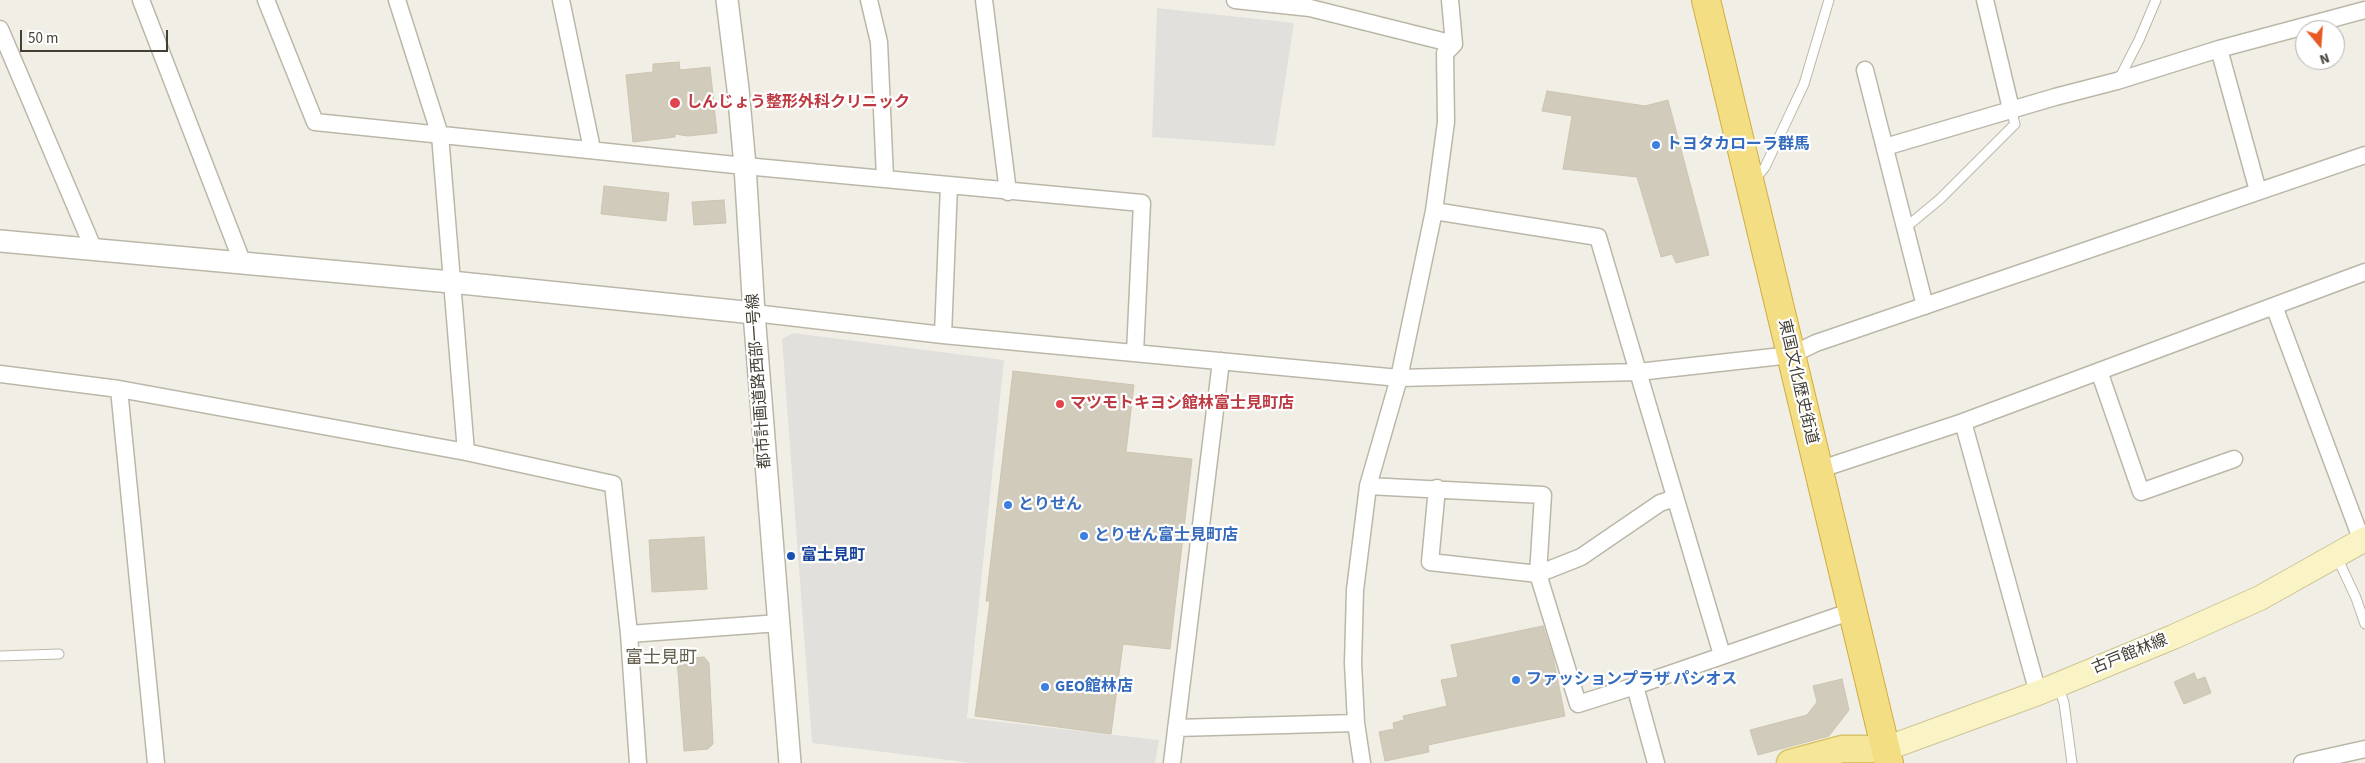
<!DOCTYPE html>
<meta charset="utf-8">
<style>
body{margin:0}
#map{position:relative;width:2365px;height:763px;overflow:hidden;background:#f1efe5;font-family:"Source Sans 3",sans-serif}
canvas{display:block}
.north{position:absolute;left:2295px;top:20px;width:50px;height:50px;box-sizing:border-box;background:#fff;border:1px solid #b4b2ae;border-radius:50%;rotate:162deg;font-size:14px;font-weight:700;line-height:20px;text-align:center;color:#433f35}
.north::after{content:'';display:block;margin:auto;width:18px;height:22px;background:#e85924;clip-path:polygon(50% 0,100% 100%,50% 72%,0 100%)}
.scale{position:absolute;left:20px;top:30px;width:148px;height:22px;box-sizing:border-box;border:2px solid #433f35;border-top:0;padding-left:6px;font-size:15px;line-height:18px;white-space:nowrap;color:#433f35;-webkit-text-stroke:4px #fff;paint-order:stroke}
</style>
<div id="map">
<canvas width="2365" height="763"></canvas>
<div class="north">N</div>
<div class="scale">50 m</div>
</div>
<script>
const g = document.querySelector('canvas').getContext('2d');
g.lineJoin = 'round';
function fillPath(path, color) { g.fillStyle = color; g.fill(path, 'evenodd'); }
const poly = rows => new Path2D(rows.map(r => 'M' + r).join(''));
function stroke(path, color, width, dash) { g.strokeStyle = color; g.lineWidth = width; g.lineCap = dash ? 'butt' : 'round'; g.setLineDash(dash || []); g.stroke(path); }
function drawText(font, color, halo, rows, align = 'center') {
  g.font = font + ' "Source Sans 3","Noto Sans JP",sans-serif'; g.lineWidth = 4.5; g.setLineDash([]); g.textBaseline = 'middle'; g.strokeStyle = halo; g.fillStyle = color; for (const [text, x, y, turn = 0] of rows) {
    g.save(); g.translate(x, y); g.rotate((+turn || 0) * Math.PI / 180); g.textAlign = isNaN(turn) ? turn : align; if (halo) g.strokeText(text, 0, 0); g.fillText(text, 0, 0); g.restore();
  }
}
fillPath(poly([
 [1157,8,1294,23,1275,146,1152,137],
 [793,333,1004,360,967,718,1159,740,1155,763,972,763,812,743,782,339]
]), '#e2e0dd');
const building = poly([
 [679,62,680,70,710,67,717,133,688,136,675,134,675,137,633,142,626,75,653,72,653,64,679,62],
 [1547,91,1645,106,1668,100,1709,255,1676,263,1672,254,1661,257,1637,177,1563,169,1572,116,1542,111,1547,91],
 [604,186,669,193,666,221,601,214,604,186],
 [724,200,726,223,694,225,692,202,724,200],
 [1013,371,1134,385,1126,452,1192,459,1170,649,1123,644,1111,734,975,716,990,601,986,601,1013,371],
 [704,537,707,589,652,592,649,540,704,537],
 [1543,626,1553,657,1565,716,1428,745,1429,752,1385,761,1379,732,1394,729,1393,723,1404,720,1403,716,1447,706,1441,680,1458,677,1451,645,1543,626],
 [704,657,709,663,713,744,708,749,684,751,677,659,704,657],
 [2194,673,2197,680,2205,677,2211,693,2184,704,2174,682,2194,673],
 [1842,679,1849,710,1829,736,1758,755,1750,730,1807,715,1817,702,1813,686,1842,679]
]);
fillPath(building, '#d1cbbb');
stroke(building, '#ccc4af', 1);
const service = poly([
 [2118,81,2139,40,2156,0],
 [1754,181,1765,167,1804,84,1829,0],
 [1905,228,1940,199,2015,124,2011,109],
 [2336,555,2356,598,2365,624],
 [0,656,59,654],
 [2058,685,2064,703,2072,763]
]);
const minor = poly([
 [141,0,243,264],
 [266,0,315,122,745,166,1142,203,1135,353],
 [397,0,440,135,466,452],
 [561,0,592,149],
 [869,0,879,42,885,178],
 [984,0,1008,192],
 [1235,0,1310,8,1454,44],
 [1985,0,2011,109],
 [0,29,94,250],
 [2219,49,2258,191],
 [1865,70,1925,306],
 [1885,147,2055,97,2117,81,2219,49,2365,10],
 [1434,211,1598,237,1722,655],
 [2274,306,2362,541],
 [754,313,943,335,1399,378,1638,372,1791,355,1816,343,2365,155],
 [943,335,949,185],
 [2099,371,2141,492,2234,459],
 [0,374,119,389,466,452,613,484,629,634,638,763],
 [119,389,156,763],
 [1963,422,2038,693],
 [1818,470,1963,422,2365,272],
 [1368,486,1543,495,1538,574,1578,704,1635,686,1852,611],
 [1437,488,1430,562,1538,574,1581,557,1660,503,1675,498],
 [629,634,779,623],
 [1635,686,1656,763],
 [1176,728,1356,723],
 [1172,763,1221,361],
 [1362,763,1356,723,1353,663,1355,590,1368,486,1399,378,1434,211,1446,122,1445,53,1454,44,1450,0],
 [2302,763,2365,749]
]);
const tertiary = poly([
 [727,0,738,89,745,166,754,313,790,763],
 [0,241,451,282,754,313]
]);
const secondary = poly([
 [1885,749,2038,693,2173,637,2260,598,2365,539]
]);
const primary = poly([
 [1790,763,1842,749,1885,749]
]);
const trunk = poly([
 [1706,0,1889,763]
]);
stroke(service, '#bbb7a8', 11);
stroke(minor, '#bbb7a8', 19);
stroke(tertiary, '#bbb7a8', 24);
stroke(secondary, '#cdc597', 26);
stroke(primary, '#d9c56a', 29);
stroke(trunk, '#d0ac40', 30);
stroke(service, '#fff', 9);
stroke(minor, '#fff', 16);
stroke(tertiary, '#fff', 21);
stroke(secondary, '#faf3c6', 24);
stroke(primary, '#f6e699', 26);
stroke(trunk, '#f4de84', 28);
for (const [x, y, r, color] of [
 [675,103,6,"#e0444e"],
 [1656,145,5,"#3f7fe0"],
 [1060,404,5,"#e0444e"],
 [1008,505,5,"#3f7fe0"],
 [1084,536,5,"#3f7fe0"],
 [791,556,5,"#1a4fb4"],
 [1516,680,5,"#3f7fe0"],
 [1045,687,5,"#3f7fe0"]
]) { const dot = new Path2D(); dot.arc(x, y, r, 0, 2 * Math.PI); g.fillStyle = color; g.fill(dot); stroke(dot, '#fff', 2); }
drawText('bold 16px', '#be3a42', '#fff', [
 ["しんじょう整形外科クリニック",686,103],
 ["マツモトキヨシ館林富士見町店",1070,404]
], 'left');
drawText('bold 16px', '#366cbe', '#fff', [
 ["トヨタカローラ群馬",1666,145],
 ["とりせん",1018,505],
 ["とりせん富士見町店",1094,536],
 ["ファッションプラザ パシオス",1526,680],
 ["GEO館林店",1055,687]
], 'left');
drawText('16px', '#433f35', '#fff', [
 ["都市計画道路西部一号線",760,381,-94],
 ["東国文化歴史街道",1797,382,77],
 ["古戸館林線",2130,655,-22]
]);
drawText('bold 16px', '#164399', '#fff', [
 ["富士見町",801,556]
], 'left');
drawText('18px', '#645e4d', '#fff', [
 ["富士見町",661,659]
]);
</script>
